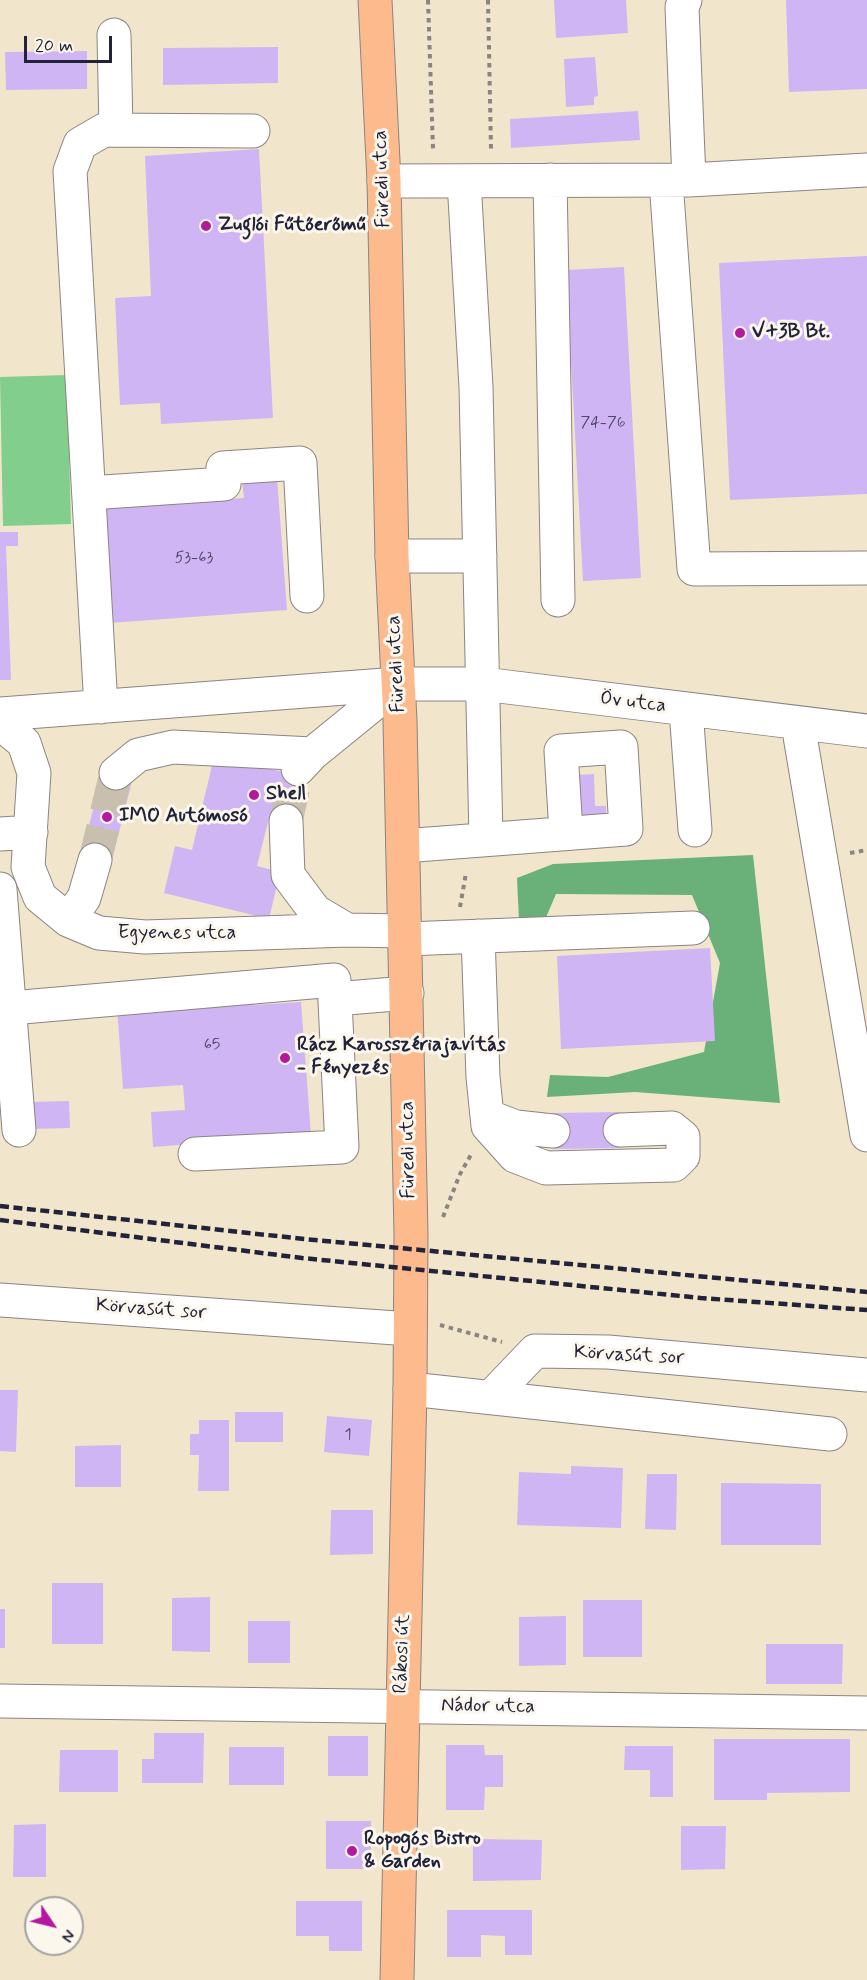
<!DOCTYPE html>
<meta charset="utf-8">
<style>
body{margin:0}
#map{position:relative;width:867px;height:1980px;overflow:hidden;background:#f1e6cb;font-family:Mynerve,sans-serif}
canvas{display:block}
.north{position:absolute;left:24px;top:1896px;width:60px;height:60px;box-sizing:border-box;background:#fbf7ec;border:2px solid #a4a2a5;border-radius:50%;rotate:125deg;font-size:16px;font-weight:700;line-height:24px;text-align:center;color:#22223b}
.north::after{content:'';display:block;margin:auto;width:21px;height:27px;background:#b5179e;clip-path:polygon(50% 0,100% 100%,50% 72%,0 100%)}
.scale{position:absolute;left:24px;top:36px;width:88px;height:27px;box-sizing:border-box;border:3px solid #22223b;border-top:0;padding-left:8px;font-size:18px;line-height:21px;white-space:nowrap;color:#22223b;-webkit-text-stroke:4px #fbf7ec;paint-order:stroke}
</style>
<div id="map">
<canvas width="867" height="1980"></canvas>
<div class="north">N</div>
<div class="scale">20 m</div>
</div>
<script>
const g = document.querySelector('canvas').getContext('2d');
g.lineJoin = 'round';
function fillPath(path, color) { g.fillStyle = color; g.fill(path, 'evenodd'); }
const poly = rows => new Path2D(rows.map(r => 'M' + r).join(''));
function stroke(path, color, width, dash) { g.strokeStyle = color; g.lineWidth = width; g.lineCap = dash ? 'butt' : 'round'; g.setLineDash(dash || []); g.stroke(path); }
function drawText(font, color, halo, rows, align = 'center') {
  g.font = font + ' Mynerve,sans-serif'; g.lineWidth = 6; g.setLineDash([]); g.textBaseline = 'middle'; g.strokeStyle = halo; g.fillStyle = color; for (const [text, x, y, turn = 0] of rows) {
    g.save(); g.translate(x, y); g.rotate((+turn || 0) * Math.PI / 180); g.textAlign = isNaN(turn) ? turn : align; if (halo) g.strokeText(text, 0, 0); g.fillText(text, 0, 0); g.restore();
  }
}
fillPath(poly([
 [67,375,71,524,3,526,0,377]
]), '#82ce8c');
fillPath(poly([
 [753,855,780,1103,635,1092,547,1097,550,1075,608,1077,704,1052,720,963,692,895,556,894,544,922,519,920,517,878,553,864]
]), '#69b178');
fillPath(poly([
 [554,0,626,0,628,33,556,38],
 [786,0,867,0,867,89,789,92],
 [278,47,278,83,163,85,163,48],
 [87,51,87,89,6,90,5,52],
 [595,57,598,96,594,97,594,105,566,107,564,59],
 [638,111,640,140,511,148,510,119],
 [259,149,273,418,161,424,160,403,120,405,115,298,151,296,145,156],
 [867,256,867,494,730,500,719,263],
 [624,267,641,578,583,581,566,270],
 [277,478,287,610,110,623,101,509,244,498,242,481],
 [0,532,18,532,18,546,6,546,11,680,0,680],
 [214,757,308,777,299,821,270,814,257,866,280,872,269,919,164,893,175,846,192,850],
 [103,770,133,777,111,864,81,857],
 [594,774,595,806,606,806,606,821,576,822,575,775],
 [710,948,715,1041,561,1049,557,956],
 [254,997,254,1005,301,1002,311,1135,153,1147,151,1112,185,1110,183,1085,123,1089,117,1007],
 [69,1101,70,1128,28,1129,28,1102],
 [620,1112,620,1148,553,1149,552,1113],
 [0,1390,18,1390,16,1452,0,1451],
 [235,1412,283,1412,283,1442,235,1442],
 [327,1416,372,1420,369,1456,324,1452],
 [199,1420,229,1420,229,1491,198,1491,199,1455,190,1455,190,1434,199,1434],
 [121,1445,121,1487,75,1487,75,1446],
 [571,1466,623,1468,621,1528,517,1525,519,1472,571,1474],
 [647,1474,677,1474,676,1530,645,1529],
 [721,1483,821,1484,821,1545,721,1545],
 [331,1510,373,1510,373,1554,330,1555],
 [52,1583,103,1583,103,1644,52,1644],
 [210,1597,210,1652,172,1651,172,1598],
 [583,1600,642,1600,642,1657,583,1657],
 [0,1609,5,1609,5,1648,0,1648],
 [566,1616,566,1665,519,1666,519,1617],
 [248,1621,290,1621,290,1663,248,1663],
 [766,1644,843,1644,842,1684,766,1684],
 [154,1733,204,1733,203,1783,142,1783,142,1759,154,1759],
 [328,1736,368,1736,368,1776,328,1776],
 [714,1739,850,1739,850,1792,767,1793,767,1800,714,1800],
 [446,1745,484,1745,485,1755,503,1755,503,1787,485,1787,484,1810,446,1810],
 [625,1746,673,1746,673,1797,650,1797,650,1770,624,1770],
 [229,1747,284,1747,284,1785,229,1785],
 [60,1750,118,1750,118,1792,59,1792],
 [326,1821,371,1821,371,1869,326,1869],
 [46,1824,46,1877,13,1877,14,1825],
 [681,1826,726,1826,725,1869,681,1870],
 [473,1839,542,1840,541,1880,473,1881],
 [296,1901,362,1901,362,1951,329,1951,329,1936,296,1936],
 [447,1910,532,1910,532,1955,505,1955,505,1936,481,1935,481,1957,447,1957]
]), '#d0b5f4');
stroke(poly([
 [286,821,298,769],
 [95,860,116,773]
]), '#c8bfae', 33, [33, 16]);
const minor = poly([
 [685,0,682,7,689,180],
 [114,35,116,130],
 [550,180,558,600],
 [384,181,689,180,867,170],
 [464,181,476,387,486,839],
 [666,181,694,569,867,568],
 [89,493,224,484,223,468,300,463,307,596],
 [392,556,480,556],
 [101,707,70,171,80,144,104,130,253,131],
 [686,710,695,830],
 [0,714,398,684,483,684,867,731],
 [0,723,24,743,34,773,28,867,40,897,68,920,99,933,145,937,347,930,405,931],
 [798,724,867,1135],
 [298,769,312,754,398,684],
 [116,773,138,755,173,747,312,754],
 [286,821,288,875,315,911,347,930],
 [0,834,31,832],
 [403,846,626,829,621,747,561,751,566,832],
 [0,889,19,1130],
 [68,920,84,898,95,860],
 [478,936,483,1077,488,1126,515,1156,546,1168,674,1165,683,1156,683,1137,672,1128,620,1130],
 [406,939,693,928],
 [335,999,407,993],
 [11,1008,334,980,342,1147,195,1154],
 [487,1116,516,1127,553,1131],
 [0,1300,410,1329],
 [410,1389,830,1434],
 [492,1396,535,1351,608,1352,867,1375],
 [0,1701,867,1713]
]);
const major = poly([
 [375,0,384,181,392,556,400,721,411,1234,410,1389,397,1980]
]);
stroke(minor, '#8a8483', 35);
stroke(major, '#8a8483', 35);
stroke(poly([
 [428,0,433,149],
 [488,0,491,149],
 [850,853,867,850],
 [460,907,466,873],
 [443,1217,460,1174,472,1153],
 [440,1325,502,1342]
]), '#8a8483', 4, [4.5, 4.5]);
stroke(minor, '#fff', 33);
stroke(major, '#fcba8d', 33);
stroke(poly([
 [0,1206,304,1239,867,1292],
 [0,1220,302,1258,701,1298,867,1310]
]), '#22223b', 4.5, [9, 4.5]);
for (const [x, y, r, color] of [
 [206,226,6,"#b5179e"],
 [740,333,6,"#b5179e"],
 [254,795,6,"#b5179e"],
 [107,817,6,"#b5179e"],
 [285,1058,6,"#b5179e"],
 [352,1851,6,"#b5179e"]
]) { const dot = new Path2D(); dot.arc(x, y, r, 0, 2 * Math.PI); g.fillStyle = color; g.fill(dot); stroke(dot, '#fbf7ec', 2); }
drawText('16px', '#4e4769', null, [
 ["74-76",603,424],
 ["53-63",194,559],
 ["65",212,1046],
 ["1",348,1436]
]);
drawText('20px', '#22223b', '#fbf7ec', [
 ["Füredi utca",383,179,-92],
 ["Füredi utca",397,664,-93],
 ["Öv utca",633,703,7],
 ["Egyenes utca",177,934],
 ["Füredi utca",409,1150,-91],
 ["Körvasút sor",151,1310,4],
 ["Körvasút sor",629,1356,3],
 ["Rákosi út",403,1654,-88],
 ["Nádor utca",488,1707,1]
]);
drawText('bold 20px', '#22223b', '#fbf7ec', [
 ["Zuglói Fűtőerőmű",218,226],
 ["V+3B Bt.",752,333],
 ["Shell",266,795],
 ["IMO Autómosó",119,817],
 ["Rácz Karosszériajavítás",297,1046],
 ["- Fényezés",297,1069],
 ["Ropogós Bistro",364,1840],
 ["& Garden",364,1863]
], 'left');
</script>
